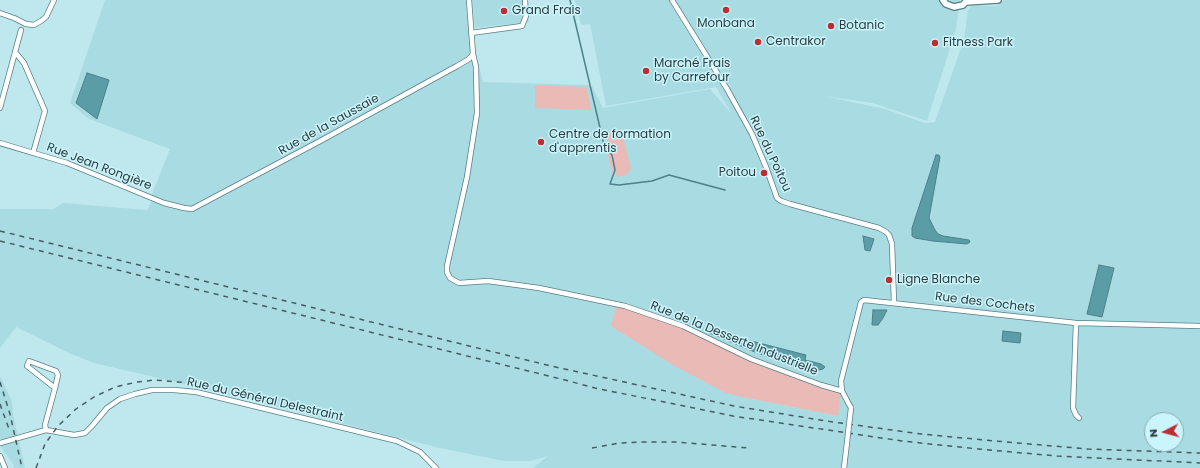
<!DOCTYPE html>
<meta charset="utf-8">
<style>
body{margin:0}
#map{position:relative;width:1200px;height:468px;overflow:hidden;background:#bee8ee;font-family:Poppins,sans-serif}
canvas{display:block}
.north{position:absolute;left:1144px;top:412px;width:40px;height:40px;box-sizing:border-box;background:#cbf5fc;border:1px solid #8babb0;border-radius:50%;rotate:264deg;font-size:11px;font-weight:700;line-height:16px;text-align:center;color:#2b3b3e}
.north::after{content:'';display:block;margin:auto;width:14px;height:18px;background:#bd2e32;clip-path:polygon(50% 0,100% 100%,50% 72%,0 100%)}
</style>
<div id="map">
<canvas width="1200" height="468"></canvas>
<div class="north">N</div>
</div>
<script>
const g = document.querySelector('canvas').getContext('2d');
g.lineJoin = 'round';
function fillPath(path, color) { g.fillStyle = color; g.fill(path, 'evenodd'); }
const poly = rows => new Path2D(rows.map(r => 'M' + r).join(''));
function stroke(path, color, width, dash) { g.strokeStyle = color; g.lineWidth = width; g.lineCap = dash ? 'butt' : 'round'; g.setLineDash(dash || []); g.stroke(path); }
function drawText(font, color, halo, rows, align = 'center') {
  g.font = font + ' Poppins,sans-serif'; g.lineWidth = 3; g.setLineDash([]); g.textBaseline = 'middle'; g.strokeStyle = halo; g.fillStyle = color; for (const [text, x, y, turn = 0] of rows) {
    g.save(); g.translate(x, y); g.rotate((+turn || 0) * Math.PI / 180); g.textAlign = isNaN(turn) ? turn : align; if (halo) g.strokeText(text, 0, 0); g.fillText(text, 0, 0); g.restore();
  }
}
fillPath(poly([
 [105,0,466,0,468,22,483,82,589,85,592,86,603,108,710,89,731,113,716,87,606,106,590,24,581,25,575,0,960,0,956,29,927,121,872,103,824,96,885,109,925,123,935,122,964,39,968,10,972,6,996,6,1004,0,1200,0,1200,468,533,468,548,456,530,461,504,461,440,448,189,385,94,363,69,353,16,327,0,348,0,209,54,209,63,203,147,210,152,200,152,194,170,149,89,119,70,103],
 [821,385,838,416,742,397],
 [1152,420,1176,420,1176,444,1152,444],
 [472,0,528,0,529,22,475,28],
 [0,376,12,402,13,415,25,468,14,468,13,464,0,446,0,442,2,441,0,438]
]), '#a9dbe3');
fillPath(poly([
 [535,85,587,87,591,110,535,108],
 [621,129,631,169,626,175,617,177,616,173,613,174,606,148,609,147,607,131],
 [617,304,670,320,752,359,841,391,838,416,742,397,726,393,673,365,611,326]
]), '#eabab6');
const water = poly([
 [87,73,109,80,97,119,76,103,87,73],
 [936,155,939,155,940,157,929,218,935,230,938,234,943,236,969,240,970,242,967,244,933,241,915,238,912,236,912,228,936,155],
 [863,236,874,239,870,251,865,250,863,236],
 [1099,265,1114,268,1102,317,1087,314,1099,265],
 [873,310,887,310,883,318,878,325,872,325,873,310],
 [708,330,806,355,805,360,821,364,825,367,823,369,819,370,806,366,804,370,755,352,707,332,708,330],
 [1003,331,1021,333,1020,343,1002,341,1003,331]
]);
fillPath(water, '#5b9da7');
stroke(water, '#4d8088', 1);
stroke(poly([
 [570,0,605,149,612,155,615,170,610,184,619,185,652,181,669,175,725,190]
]), '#4d8088', 1.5);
const minor = poly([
 [469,0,473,54,476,67,477,113,467,177,447,266,447,272,450,278,459,283,488,281,539,288,625,306,683,326,751,359,821,385,842,391],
 [672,0,727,89,752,134,766,167,777,198,781,201,790,204,879,228,886,232,889,235,892,244,894,303],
 [0,13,14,18,26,24,34,25,41,21,46,17,54,0],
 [471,33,522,26,526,16,525,0],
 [15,52,24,63,45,111,33,153],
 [0,108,21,30],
 [0,143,67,163,164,203,184,208,192,209,322,140,457,66,469,59,473,54],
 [1076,323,1073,408,1076,415,1079,418],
 [851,408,842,391,841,381,861,302,864,300,1076,323,1200,326],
 [46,430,45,425,55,388,58,375,56,371,29,361,27,366,55,388],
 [0,443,46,430,74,435,85,433,92,426,107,408,120,399,135,394,152,390,174,390,196,392,397,441,420,452,436,468],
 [0,456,5,468]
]);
const tertiary = poly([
 [943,0,946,4,954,7,963,5,967,0],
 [966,2,998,0]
]);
stroke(minor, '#587f85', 6);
stroke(tertiary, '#587f85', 8);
stroke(minor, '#fff', 4.5);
stroke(tertiary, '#fff', 5.5);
stroke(poly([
 [0,231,551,366,734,406,826,421,921,434,995,441,1088,449,1200,453],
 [0,241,565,380,595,388,733,416,902,441,978,449,1057,456,1200,463],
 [0,382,10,414,22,468],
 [0,404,9,429],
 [592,448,620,443,642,442,676,442,748,448],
 [36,468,45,444,58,426,76,409,94,397,115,387,137,382,155,380,189,383]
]), '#475c60', 1.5, [5, 5]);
const minorBridge = poly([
 [844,468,851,408]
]);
stroke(minorBridge, '#587f85', 6, []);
stroke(minorBridge, '#fff', 4.5);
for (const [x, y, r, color] of [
 [726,10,4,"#bd2e32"],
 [504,11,4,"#bd2e32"],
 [831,26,4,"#bd2e32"],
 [758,42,4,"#bd2e32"],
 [935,43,4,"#bd2e32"],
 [646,71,4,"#bd2e32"],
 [541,142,4,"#bd2e32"],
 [764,173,4,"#bd2e32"],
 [889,280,4,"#bd2e32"]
]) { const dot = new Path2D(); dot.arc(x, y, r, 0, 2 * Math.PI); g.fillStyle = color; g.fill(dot); stroke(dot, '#cbf5fc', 1.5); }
drawText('12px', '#2b3b3e', '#cbf5fc', [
 ["Grand Frais",512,11],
 ["Monbana",726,24,"center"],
 ["Botanic",839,26],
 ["Centrakor",766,42],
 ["Fitness Park",943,43],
 ["Marché Frais",654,64],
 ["by Carrefour",654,78],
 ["Centre de formation",549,135],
 ["d'apprentis",549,149],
 ["Poitou",756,173,"right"],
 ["Ligne Blanche",897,280]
], 'left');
drawText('12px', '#2b3b3e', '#cbf5fc', [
 ["Rue de la Saussaie",329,125,-29],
 ["Rue du Poitou",770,154,65],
 ["Rue Jean Rongière",99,167,21],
 ["Rue des Cochets",985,303,7],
 ["Rue de la Desserte Industrielle",734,339,22],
 ["Rue du Général Delestraint",265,400,13]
]);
</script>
